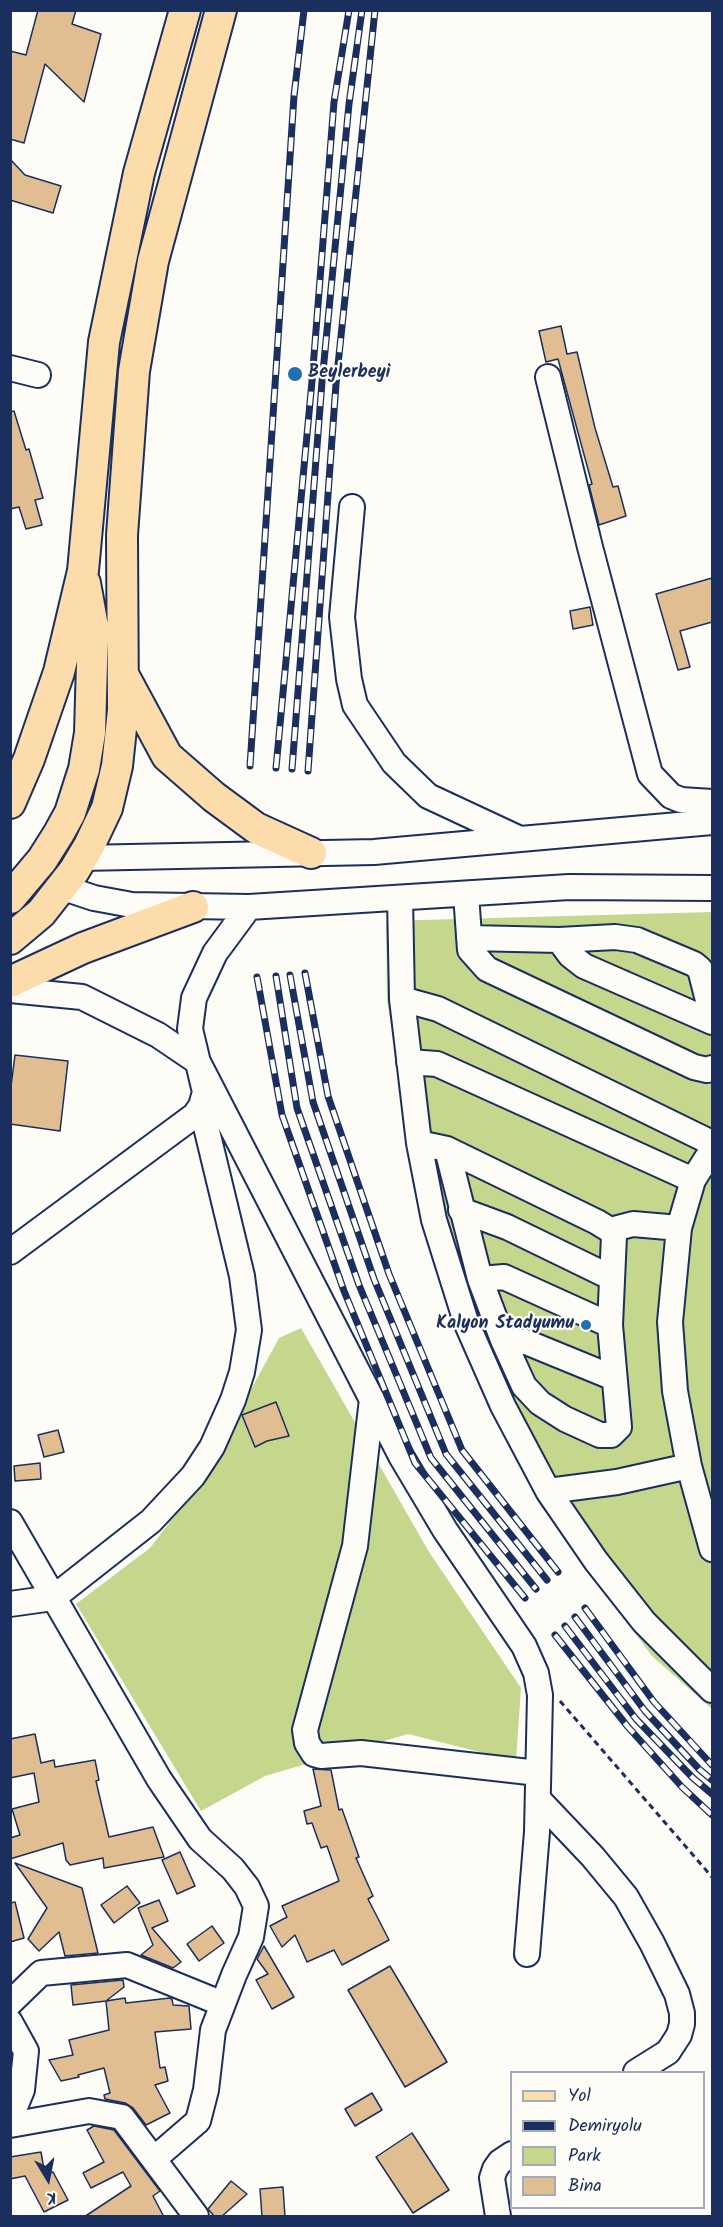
<!DOCTYPE html>
<style>
body{margin:0}
#map{position:relative;width:723px;height:2227px;overflow:hidden;background:#fdfcf7;font-family:Kalam,sans-serif}
canvas{display:block}
.frame{position:absolute;inset:0;border:12px solid #1b2f5e;pointer-events:none}
.legend{position:absolute;left:510px;top:2071px;width:195px;height:138px;box-sizing:border-box;background:#fdfcf7;border:2px solid #a3aaba;margin:0;padding:8px 10px;list-style:none;font-size:18px;color:#1b2f5e}
.legend li{display:flex;align-items:center;gap:12px;height:30px}
.legend b{width:30px;border:2px solid #a3aaba}
.north{position:absolute;left:18px;top:2149px;width:60px;height:60px;-webkit-text-stroke:4px #fdfcf7;paint-order:stroke;rotate:170deg;font-size:16px;font-weight:700;line-height:24px;text-align:center;color:#1b2f5e}
.north::after{content:'';display:block;margin:auto;width:21px;height:27px;background:#1b2f5e;clip-path:polygon(50% 0,100% 100%,50% 72%,0 100%)}
</style>
<div id="map">
<canvas width="723" height="2227"></canvas>
<div class="frame"></div>
<ul class="legend">
<li><b style="height:8px;background:#fddcac"></b>Yol</li>
<li><b style="height:8px;background:#1b2f5e"></b>Demiryolu</li>
<li><b style="height:16px;background:#c4d78c"></b>Park</li>
<li><b style="height:16px;background:#e1be92"></b>Bina</li>
</ul>
<div class="north">K</div>
</div>
<script>
const g = document.querySelector('canvas').getContext('2d');
g.lineJoin = 'round';
function fillPath(path, color) { g.fillStyle = color; g.fill(path, 'evenodd'); }
const poly = rows => new Path2D(rows.map(r => 'M' + r).join(''));
function stroke(path, color, width, dash) { g.strokeStyle = color; g.lineWidth = width; g.lineCap = dash ? 'butt' : 'round'; g.setLineDash(dash || []); g.stroke(path); }
function drawText(font, color, halo, rows, align = 'center') {
  g.font = font + ' Kalam,sans-serif'; g.lineWidth = 4.5; g.setLineDash([]); g.textBaseline = 'middle'; g.strokeStyle = halo; g.fillStyle = color; for (const [text, x, y, turn = 0] of rows) {
    g.save(); g.translate(x, y); g.rotate((+turn || 0) * Math.PI / 180); g.textAlign = isNaN(turn) ? turn : align; if (halo) g.strokeText(text, 0, 0); g.fillText(text, 0, 0); g.restore();
  }
}
fillPath(poly([
 [712,912,712,1709,652,1656,538,1502,490,1403,430,1246,387,1001,386,921],
 [301,1328,429,1552,521,1688,516,1761,408,1734,265,1776,201,1811,76,1604,150,1548,201,1481,279,1338]
]), '#c4d78c');
const building = poly([
 [38,10,76,10,72,24,101,34,84,102,45,64,24,143,10,139,10,51,26,55,38,10],
 [10,159,25,175,61,186,53,213,10,200,10,159],
 [561,326,567,354,577,352,595,428,613,487,618,486,626,516,599,525,589,485,592,484,558,359,546,362,539,331,561,326],
 [14,411,26,450,29,449,43,498,35,500,42,525,26,529,19,507,10,509,10,412,14,411],
 [712,578,712,622,680,631,690,667,678,670,656,594,712,578],
 [590,607,593,625,573,629,570,611,590,607],
 [15,1055,68,1061,60,1131,10,1124,10,1094,15,1055],
 [276,1402,289,1436,267,1441,255,1447,242,1415,276,1402],
 [58,1430,64,1452,44,1457,38,1435,58,1430],
 [40,1463,41,1479,15,1481,14,1466,40,1463],
 [35,1734,41,1763,54,1760,55,1767,95,1760,99,1780,96,1781,109,1837,153,1827,164,1857,104,1868,103,1858,70,1865,66,1860,63,1843,10,1859,10,1838,20,1835,12,1809,39,1802,34,1773,10,1778,10,1739,35,1734],
 [313,1769,331,1770,339,1810,342,1809,359,1857,356,1858,373,1896,368,1899,389,1940,342,1965,334,1950,307,1962,295,1935,282,1947,270,1926,287,1917,282,1906,339,1881,327,1846,321,1848,312,1823,307,1824,304,1811,321,1806,313,1769],
 [180,1852,195,1886,177,1894,162,1860,180,1852],
 [15,1863,82,1888,98,1953,65,1956,59,1932,39,1951,28,1939,47,1908,15,1863],
 [127,1886,140,1903,114,1923,101,1905,127,1886],
 [159,1900,168,1921,152,1928,181,1962,173,1968,141,1955,153,1945,138,1908,159,1900],
 [15,1902,24,1938,10,1942,10,1903,15,1902],
 [212,1926,224,1943,199,1961,187,1944,212,1926],
 [264,1946,294,1997,272,2009,256,1980,268,1974,257,1959,264,1946],
 [390,1966,447,2062,405,2087,348,1990,390,1966],
 [123,1980,124,1987,106,2001,125,1998,126,2003,170,1998,172,1999,173,2005,189,2006,191,2029,155,2032,160,2068,165,2067,168,2081,155,2085,170,2113,146,2125,133,2108,125,2103,105,2099,104,2095,110,2093,104,2068,78,2075,79,2077,61,2081,49,2060,73,2055,69,2040,109,2030,106,2001,73,2005,71,1985,123,1980],
 [372,2093,382,2110,355,2126,345,2109,372,2093],
 [94,2126,114,2130,160,2191,153,2196,164,2217,84,2217,131,2186,123,2172,91,2188,83,2173,104,2162,87,2130,94,2126],
 [412,2133,449,2190,413,2213,376,2157,412,2133],
 [41,2152,45,2175,53,2172,68,2200,44,2212,25,2176,10,2179,10,2157,41,2152],
 [231,2181,247,2194,221,2217,215,2217,208,2209,231,2181],
 [283,2187,285,2217,262,2217,260,2189,283,2187]
]);
fillPath(building, '#e1be92');
stroke(building, '#1b2f5e', 1.5);
const minor = poly([
 [10,368,38,375],
 [548,377,590,547,650,774,671,796,681,800,712,802],
 [352,507,342,617,349,679,355,705,394,763,428,796,518,838],
 [81,858,374,852,712,822],
 [61,887,94,898,132,905,249,907,569,887,712,888],
 [466,894,470,950,487,969,694,1067,707,1070,712,1068],
 [400,898,402,999,419,1143,434,1220,466,1322,503,1406,548,1491,596,1561,644,1622,712,1690],
 [469,938,559,940,615,937,637,940,694,964,700,969,712,1016],
 [559,940,570,955,584,966,712,1022],
 [10,990,82,997,158,1035,198,1062,401,1456,445,1530,524,1646,536,1673,540,1695,537,1832,527,1954],
 [402,999,438,1009,712,1143],
 [409,1062,437,1064,693,1180],
 [419,1143,447,1149,597,1222,610,1230,614,1236,610,1325,619,1427,611,1435,600,1435,565,1419,540,1403,524,1386,503,1340,480,1279,447,1149],
 [712,1150,693,1180,679,1228,670,1322,675,1391,689,1466,712,1549],
 [461,1210,507,1227,612,1278],
 [610,1230,633,1224,679,1228],
 [10,1252,195,1115,201,1106,205,1092,190,1029,194,998,215,953,249,907],
 [480,1279,504,1277,610,1325],
 [503,1340,526,1342,614,1378],
 [372,1399,355,1546,305,1730,307,1743,314,1754,321,1756,361,1753,538,1773],
 [548,1491,617,1482,689,1466],
 [10,1522,159,1779,200,1839,233,1869,247,1887,256,1906,251,1937,234,1975,213,2030,206,2090,198,2121,154,2159],
 [10,1604,53,1598,151,1521,193,1476,212,1447,233,1400,242,1372,249,1330,242,1276,201,1106],
 [538,1799,593,1857,626,1897,652,1943,677,1994,682,2013,682,2024,679,2035,668,2052,636,2072],
 [10,2003,41,1973,127,1965,223,2004],
 [10,2022,26,2051,22,2090,10,2119],
 [10,2125,89,2111,122,2117,196,2216],
 [498,2216,492,2178,495,2169,500,2162,512,2154]
]);
const major = poly([
 [125,678,167,756,214,797,256,828,311,853],
 [10,803,29,759,59,672,83,571,104,342,139,173,185,10],
 [10,898,42,860,59,833,70,813,84,769,90,733,93,627,85,583],
 [10,939,41,913,74,871,89,846,107,808,117,766,123,710,122,535,134,371,153,261,221,10],
 [10,982,83,948,193,907]
]);
stroke(minor, '#1b2f5e', 28);
stroke(major, '#1b2f5e', 34);
stroke(poly([
 [560,1701,712,1877]
]), '#1b2f5e', 3, [6, 4.5]);
stroke(minor, '#fdfcf7', 24);
stroke(major, '#fddcac', 30);
const rail = poly([
 [250,766,294,96,304,10],
 [276,768,312,381,334,102,349,10],
 [292,769,322,382,349,104,362,10],
 [308,771,336,384,375,10],
 [305,973,328,1096,389,1274,462,1450,558,1572],
 [290,975,313,1102,374,1279,446,1454,547,1580],
 [276,976,297,1108,359,1285,431,1458,536,1589],
 [257,977,282,1115,344,1291,415,1463,525,1598],
 [585,1608,654,1702,712,1765],
 [575,1617,645,1711,699,1769,712,1780],
 [565,1626,636,1719,693,1778,712,1794],
 [555,1635,628,1727,682,1787,712,1815]
]);
stroke(rail, '#1b2f5e', 7);
stroke(rail, '#fdfcf7', 4.5, [14]);
for (const [x, y, r, color] of [
 [295,374,8,"#1f6fb2"],
 [586,1325,6,"#1f6fb2"]
]) { const dot = new Path2D(); dot.arc(x, y, r, 0, 2 * Math.PI); g.fillStyle = color; g.fill(dot); stroke(dot, '#fdfcf7', 2); }
drawText('bold 18px', '#1b2f5e', '#fdfcf7', [
 ["Beylerbeyi",308,374],
 ["Kalyon Stadyumu",574,1325,"right"]
], 'left');
</script>
